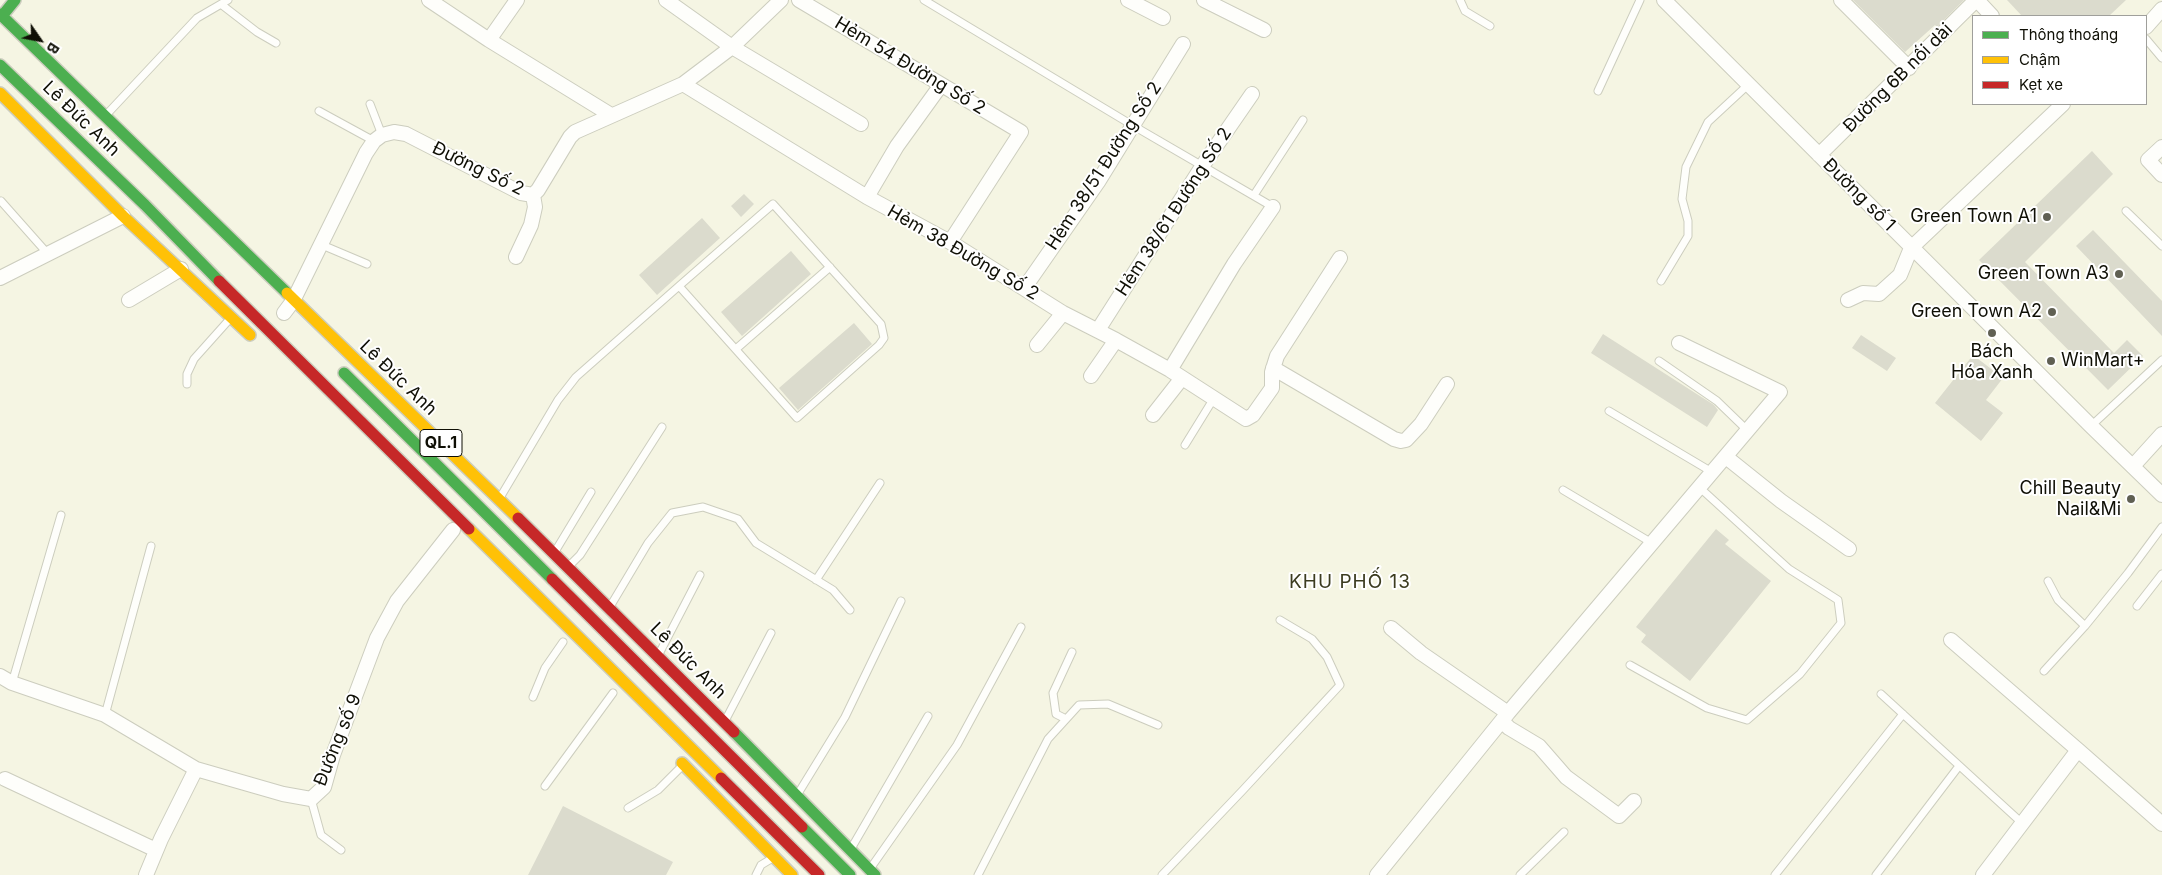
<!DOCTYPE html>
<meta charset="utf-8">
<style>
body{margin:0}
#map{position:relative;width:2162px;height:875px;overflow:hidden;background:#f5f5e3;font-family:Inter,sans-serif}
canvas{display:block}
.legend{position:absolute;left:1972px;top:15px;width:175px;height:90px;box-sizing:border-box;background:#fff;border:1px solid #9f9f9b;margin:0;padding:6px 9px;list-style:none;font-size:15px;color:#0f0f05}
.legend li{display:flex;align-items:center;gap:10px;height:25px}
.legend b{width:25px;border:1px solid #9f9f9b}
.north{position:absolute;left:15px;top:15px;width:50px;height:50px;-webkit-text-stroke:4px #fff;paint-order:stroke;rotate:123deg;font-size:14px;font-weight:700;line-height:20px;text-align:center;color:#0f0f05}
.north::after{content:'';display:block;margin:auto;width:18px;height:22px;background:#0f0f05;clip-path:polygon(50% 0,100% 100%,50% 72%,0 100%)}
</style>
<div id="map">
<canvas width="2162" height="875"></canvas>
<ul class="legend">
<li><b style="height:6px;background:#4caf50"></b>Thông thoáng</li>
<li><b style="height:6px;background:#ffc107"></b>Chậm</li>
<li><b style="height:6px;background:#c62828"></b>Kẹt xe</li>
</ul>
<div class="north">B</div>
</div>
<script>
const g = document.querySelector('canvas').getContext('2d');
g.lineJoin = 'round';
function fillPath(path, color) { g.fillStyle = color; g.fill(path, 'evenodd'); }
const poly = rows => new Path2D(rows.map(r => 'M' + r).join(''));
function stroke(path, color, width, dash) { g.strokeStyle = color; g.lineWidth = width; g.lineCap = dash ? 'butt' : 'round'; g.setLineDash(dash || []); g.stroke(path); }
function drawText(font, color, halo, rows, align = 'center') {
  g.font = font + ' Inter,sans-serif'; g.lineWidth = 4; g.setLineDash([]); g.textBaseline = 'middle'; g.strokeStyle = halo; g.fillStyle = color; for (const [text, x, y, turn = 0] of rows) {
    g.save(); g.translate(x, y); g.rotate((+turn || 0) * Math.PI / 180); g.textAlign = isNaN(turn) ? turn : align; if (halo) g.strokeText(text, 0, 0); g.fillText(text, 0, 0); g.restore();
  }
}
fillPath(poly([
 [1853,0,1964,0,1937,27,1935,25,1905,52],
 [2007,0,2126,0,2109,16,2022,16],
 [2092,151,2113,174,2025,262,2114,353,2127,340,2143,356,2108,390,1979,260],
 [744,194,754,204,741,217,731,206],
 [702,218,720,238,657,295,639,275],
 [2093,230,2162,301,2162,336,2076,246],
 [791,251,811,274,742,336,721,312],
 [854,323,872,344,798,410,779,388],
 [1603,334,1714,405,1718,410,1707,427,1591,353],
 [1861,335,1896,358,1887,371,1852,348],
 [1973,355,2003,378,1986,400,2003,413,1981,441,1935,403],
 [1716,529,1729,540,1725,544,1771,581,1690,681,1641,642,1646,635,1636,627],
 [563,806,673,862,666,875,528,875]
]), '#dbdbcd');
const lane = poly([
 [924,0,1132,125,1273,207],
 [1460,0,1465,11,1490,26],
 [222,5,257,32,276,43],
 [2146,39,2162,58],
 [1598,91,1640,0],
 [370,104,382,135],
 [319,111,374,141],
 [107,114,197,18,228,0],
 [1254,195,1303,120],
 [1,201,48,254],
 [2126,211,2162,246],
 [322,245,367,264],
 [1661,281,1688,236,1688,221,1682,199,1686,167,1708,122,1749,84],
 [736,349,830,267],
 [1659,361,1717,401,1748,431],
 [187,384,187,374,194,359,228,321],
 [1609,411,1712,472],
 [2091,426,2162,360],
 [1185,445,1214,398],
 [1563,490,1652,543],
 [501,496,558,400,576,377,679,286,773,204,881,324,884,338,879,345,797,418,679,286],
 [556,550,591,492],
 [571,564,580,555,662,427],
 [816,580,880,483],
 [2048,581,2058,600,2085,626],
 [611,605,648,543,672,513,703,507,738,519,756,543,833,590,850,610],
 [2137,606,2162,574],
 [660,652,700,575],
 [1630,665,1707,708,1747,720,1800,674,1841,623,1838,600,1789,569,1699,487],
 [2044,671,2085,626,2128,573,2162,527],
 [12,683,61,515],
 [1881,694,2022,823],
 [533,697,545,668,563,642],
 [105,715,151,546],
 [726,719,771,633],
 [1066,719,1056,714,1053,693,1072,652],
 [545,786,613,693],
 [799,792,845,717,901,601],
 [311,799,321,835,341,850],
 [628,808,658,790,681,767],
 [852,847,928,716],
 [872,866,957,745,1021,627],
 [756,875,761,865,771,859],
 [978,875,1048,739,1079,705,1108,704,1158,725],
 [1162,875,1243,790,1340,685,1327,657,1312,639,1280,620],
 [1520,875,1564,832],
 [1775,875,1903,714],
 [1876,875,1959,766]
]);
const street = poly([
 [429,0,489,40,611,115],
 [666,0,732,47,861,124],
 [799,0,1021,132,950,242],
 [1128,0,1163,18],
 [1204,0,1264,30],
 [1664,0,2091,426,2162,495],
 [1841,0,1909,68],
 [1977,0,1992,16],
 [2146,27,2162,9],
 [489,40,517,0],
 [683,84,867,197,950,242,1063,313,1116,340,1170,370,1246,419,1253,415,1272,388,1272,372,1277,356,1340,258],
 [2162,147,2148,160,2162,175],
 [1819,155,1976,0],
 [867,197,897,146,941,85],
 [516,257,531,225,535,207,533,195],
 [0,278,123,216],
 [1025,287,1098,182,1183,44],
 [129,300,181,269],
 [1848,300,1863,293,1879,294,1900,275,1911,248,2063,104],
 [284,313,293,301,366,153,374,141,382,135,394,132,406,134,521,193,533,195,538,190,570,137,575,132,683,84,732,47,781,0],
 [1098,330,1203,165,1252,94],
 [1037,345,1063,313],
 [1273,368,1394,439,1401,441,1406,440,1421,424,1447,384],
 [1170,370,1234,264,1273,207],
 [1091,376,1116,340],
 [1153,415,1182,378],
 [1726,457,1781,501,1849,549],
 [2133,466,2162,434],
 [1391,628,1421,653,1508,713],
 [1951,640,2078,750],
 [0,676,12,683,105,715,196,769],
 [1502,721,1509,728,1539,746,1566,777,1619,816,1634,801],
 [5,779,156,850],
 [146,875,161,839,196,769,283,794,311,799,324,787,333,755,377,638,397,601,453,530],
 [1377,875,1508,713,1780,392,1679,343],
 [1983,875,2078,750,2162,824]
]);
const fast = poly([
 [0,14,287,293],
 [2,16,15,0],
 [0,65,145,205,219,281],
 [344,373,552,579],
 [734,732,875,875],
 [802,827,850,875]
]);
const slow = poly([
 [0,93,123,216,250,335],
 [287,293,518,518],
 [469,529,721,778],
 [682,763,792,875]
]);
const jam = poly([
 [219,281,469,529],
 [518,518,734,732],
 [552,579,802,827],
 [721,778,819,875]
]);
stroke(lane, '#cccdbe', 9);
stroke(street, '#cccdbe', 16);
stroke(fast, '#cccdbe', 14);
stroke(slow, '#cccdbe', 14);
stroke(jam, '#cccdbe', 14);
stroke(lane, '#fefefb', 7);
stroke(street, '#fefefb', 14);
stroke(fast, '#4caf50', 11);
stroke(slow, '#ffc107', 11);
stroke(jam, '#c62828', 11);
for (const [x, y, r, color] of [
 [2047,217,5,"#606053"],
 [2119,274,5,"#606053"],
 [2052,312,5,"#606053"],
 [1992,333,5,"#606053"],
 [2051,361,5,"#606053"],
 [2131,499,5,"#606053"]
]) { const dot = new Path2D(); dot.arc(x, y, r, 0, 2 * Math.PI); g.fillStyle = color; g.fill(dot); stroke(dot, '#fff', 2); }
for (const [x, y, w] of [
 [441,443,42]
]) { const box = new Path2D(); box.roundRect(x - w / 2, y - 13.5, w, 27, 4); g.fillStyle = '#fff'; g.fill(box); stroke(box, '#0f0f05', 1); }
drawText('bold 16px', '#0f0f05', null, [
 ["QL.1",441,443]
]);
drawText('18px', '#0f0f05', '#fff', [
 ["Hẻm 54 Đường Số 2",910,66,31],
 ["Đường 6B nối dài",1898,78,-45],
 ["Lê Đức Anh",81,119,44],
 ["Hẻm 38/51 Đường Số 2",1104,166,-57],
 ["Đường Số 2",478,169,26],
 ["Đường số 1",1859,195,45],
 ["Hẻm 38/61 Đường Số 2",1174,212,-57],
 ["Hẻm 38 Đường Số 2",963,253,30],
 ["Lê Đức Anh",398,378,44],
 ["Lê Đức Anh",688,661,45],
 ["Đường số 9",338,740,-68]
]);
drawText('18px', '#0f0f05', '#fff', [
 ["Green Town A1",2037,217],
 ["Green Town A3",2109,274],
 ["Green Town A2",2042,312],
 ["Bách",1992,352,"center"],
 ["Hóa Xanh",1992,373,"center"],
 ["WinMart+",2061,361,"left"],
 ["Chill Beauty",2121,489],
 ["Nail&Mi",2121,510]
], 'right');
g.letterSpacing = '1px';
drawText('19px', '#3c3c20', '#fff', [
 ["KHU PHỐ 13",1350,582]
]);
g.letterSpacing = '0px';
</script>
